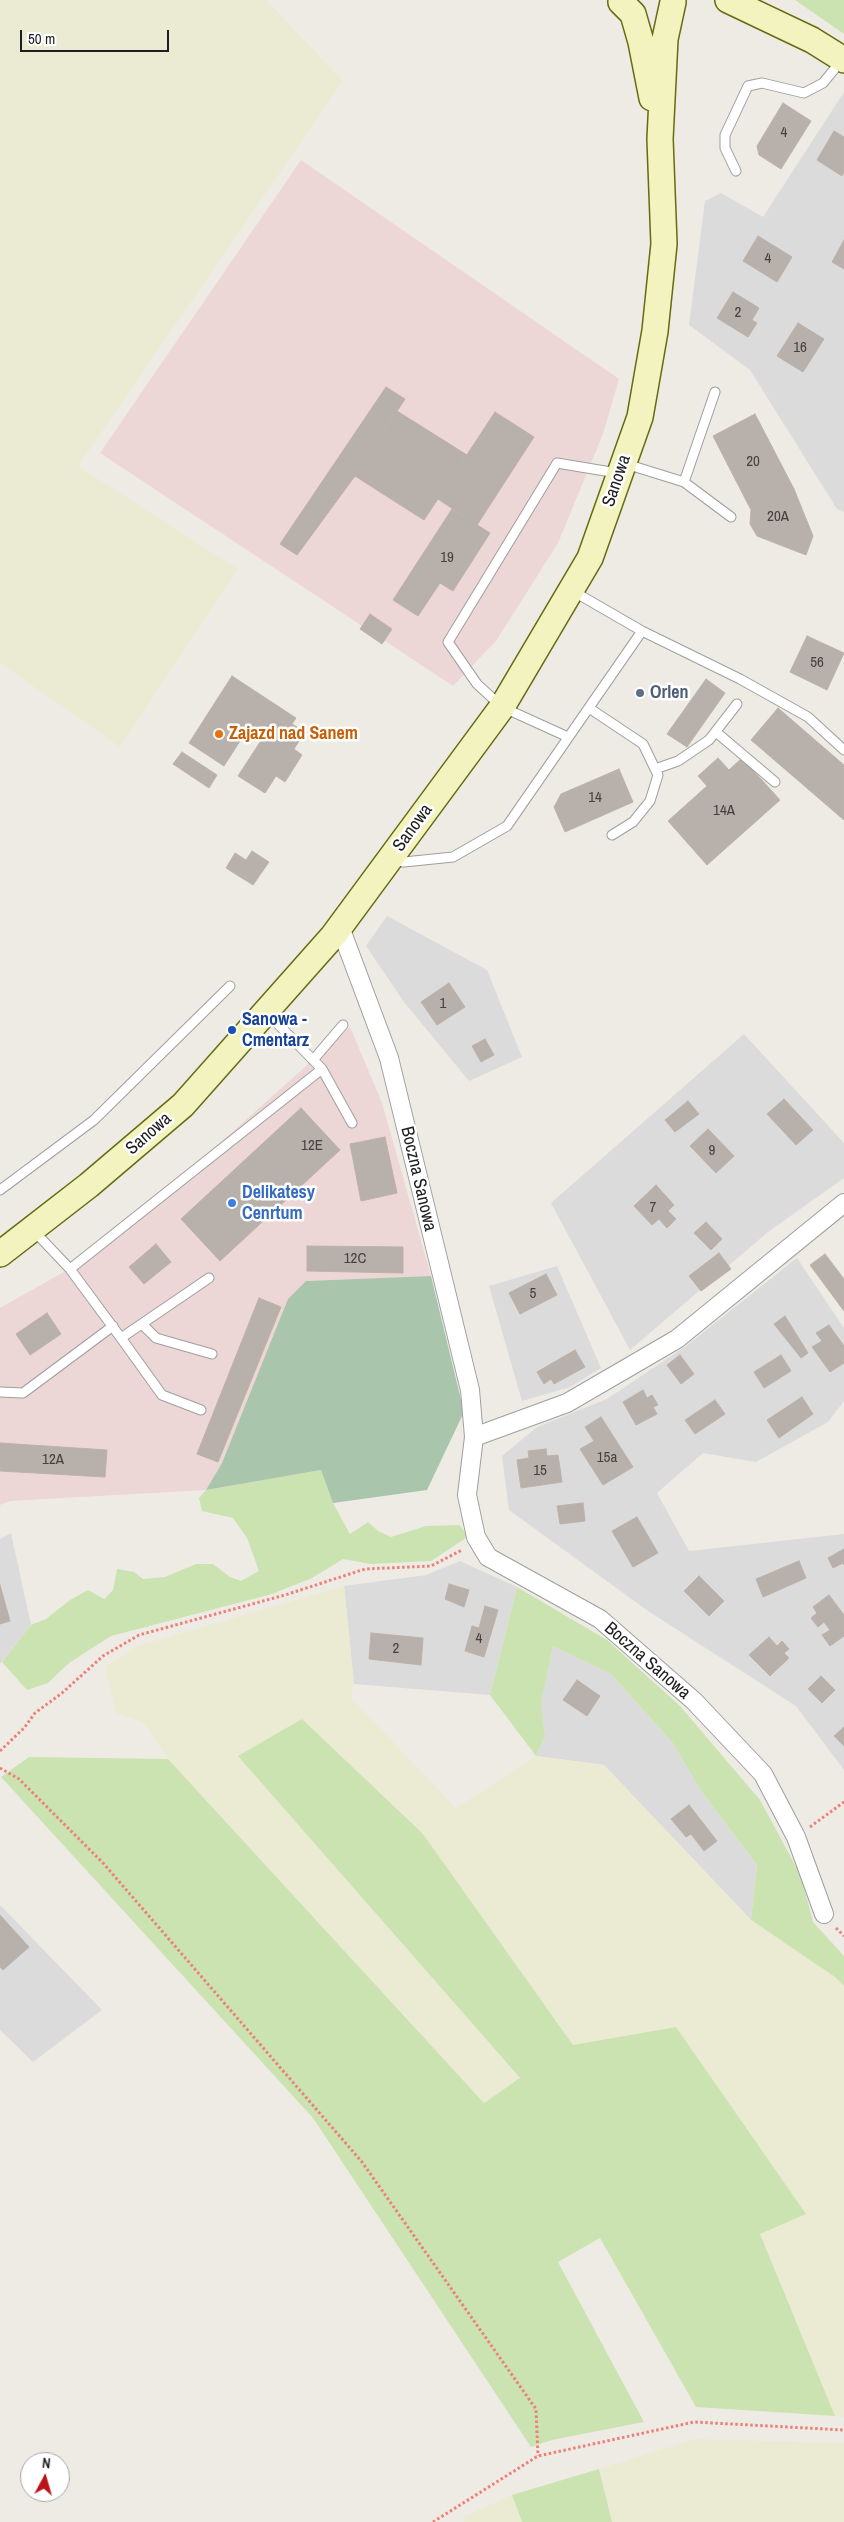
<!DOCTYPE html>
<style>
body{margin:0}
#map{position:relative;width:844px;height:2522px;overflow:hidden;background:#eeebe5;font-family:"Archivo Narrow",sans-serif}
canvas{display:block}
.north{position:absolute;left:20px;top:2452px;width:50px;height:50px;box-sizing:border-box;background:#fff;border:1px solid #a5a5a5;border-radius:50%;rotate:6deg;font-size:14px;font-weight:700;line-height:20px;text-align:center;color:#1e1e1e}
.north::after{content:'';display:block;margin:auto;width:18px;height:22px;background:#b91419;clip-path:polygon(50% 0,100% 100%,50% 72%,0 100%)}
.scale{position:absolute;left:20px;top:30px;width:149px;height:22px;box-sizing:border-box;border:2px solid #1e1e1e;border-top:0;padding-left:6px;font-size:15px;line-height:18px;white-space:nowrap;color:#1e1e1e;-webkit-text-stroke:4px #fff;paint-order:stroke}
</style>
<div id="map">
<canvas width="844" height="2522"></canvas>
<div class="north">N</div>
<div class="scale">50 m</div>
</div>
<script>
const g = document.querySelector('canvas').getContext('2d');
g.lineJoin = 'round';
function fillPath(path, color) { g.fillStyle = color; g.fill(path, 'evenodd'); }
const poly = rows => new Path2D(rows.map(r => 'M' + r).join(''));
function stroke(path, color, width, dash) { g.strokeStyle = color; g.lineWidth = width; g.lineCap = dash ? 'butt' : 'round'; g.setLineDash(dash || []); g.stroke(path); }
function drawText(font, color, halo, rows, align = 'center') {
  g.font = font + ' "Archivo Narrow",sans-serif'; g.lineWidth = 5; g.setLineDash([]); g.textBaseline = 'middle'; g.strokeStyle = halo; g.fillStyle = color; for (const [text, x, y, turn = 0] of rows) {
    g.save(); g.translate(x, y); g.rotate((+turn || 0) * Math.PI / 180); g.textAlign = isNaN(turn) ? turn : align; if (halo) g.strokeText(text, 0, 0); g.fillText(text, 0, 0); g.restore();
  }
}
fillPath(poly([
 [844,92,844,512,837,509,750,370,689,325,705,201,721,193,763,217],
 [387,916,487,970,522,1057,469,1081,404,1002,366,946],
 [744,1034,844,1143,844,1178,768,1232,630,1350,551,1203],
 [797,1258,844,1328,844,1401,828,1422,756,1462,703,1453,657,1493,689,1551,844,1534,844,1770,796,1706,648,1611,509,1510,502,1456,537,1427,607,1399,686,1346],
 [557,1266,601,1368,570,1387,522,1401,489,1286],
 [11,1533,31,1625,0,1664,0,1539],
 [460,1561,517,1587,490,1695,354,1684,344,1586,426,1575],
 [553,1646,611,1674,672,1742,701,1791,757,1865,751,1920,604,1765,536,1756,545,1736,541,1704],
 [0,1905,102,2010,33,2062,0,2030]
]), '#dcdbdb');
fillPath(poly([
 [301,160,619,379,603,434,558,543,496,641,453,686,100,453],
 [350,1027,382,1103,431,1276,306,1281,222,1463,206,1490,10,1501,0,1505,0,1308,94,1255]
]), '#edd6d6');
fillPath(poly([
 [0,0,266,0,343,81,78,466,238,569,120,747,0,663],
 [344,1586,354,1684,351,1698,456,1808,536,1756,604,1765,751,1920,835,1977,844,1986,844,2417,835,2416,760,2234,805,2214,676,2027,573,2045,423,1834,238,1755,520,2079,484,2103,168,1759,143,1722,116,1713,105,1667,138,1646],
 [695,2439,844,2443,844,2522,612,2522,599,2469],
 [512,2495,522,2522,464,2522,463,2517]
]), '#eaebd2');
fillPath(poly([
 [795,0,844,0,844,34],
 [321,1470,333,1503,350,1534,368,1522,378,1531,391,1537,426,1526,459,1525,469,1536,431,1561,371,1564,343,1559,312,1578,272,1594,111,1636,69,1663,48,1683,27,1690,2,1662,31,1625,46,1619,70,1600,88,1590,104,1599,113,1590,117,1569,134,1572,143,1579,165,1577,196,1564,213,1564,230,1577,241,1581,259,1571,247,1538,233,1518,202,1511,199,1498,206,1490],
 [517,1587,607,1640,680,1706,760,1800,801,1876,813,1922,844,1956,844,1986,835,1977,751,1920,757,1865,701,1791,672,1742,611,1674,553,1646,541,1704,545,1736,536,1756,490,1695],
 [302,1719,423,1834,573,2045,676,2027,806,2214,760,2234,835,2416,696,2407,600,2238,558,2262,644,2422,552,2440,531,2447,313,2118,1,1777,29,1757,168,1759,484,2103,520,2078,238,1756],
 [599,2469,612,2522,522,2522,512,2495]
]), '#cbe3b0');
fillPath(poly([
 [431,1276,464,1412,427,1490,333,1503,321,1470,206,1490,222,1463,288,1299,306,1281]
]), '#a9c5ac');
const building = poly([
 [783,103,811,121,781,169,759,155,757,146,783,103],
 [834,131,844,137,844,172,842,176,817,160,834,131],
 [758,236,792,257,777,282,743,261,758,236],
 [844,240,844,269,832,262,844,240],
 [733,292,759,308,752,320,757,323,748,337,717,318,733,292],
 [798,323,824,339,803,372,777,356,798,323],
 [386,387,405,399,355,476,297,555,280,544,386,387],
 [397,411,467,455,424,520,355,476,397,411],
 [495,412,534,437,477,525,438,499,495,412],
 [755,414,794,489,751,510,713,436,755,414],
 [794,489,813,536,806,555,757,536,750,524,751,510,794,489],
 [452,509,490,533,453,591,440,583,418,616,393,600,452,509],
 [370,614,392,629,382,644,360,629,370,614],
 [807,636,844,653,827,690,790,672,807,636],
 [232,676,296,718,292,724,305,732,294,749,302,755,285,782,276,776,265,793,238,776,264,736,249,727,224,766,189,743,232,676],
 [706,679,725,693,687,747,667,734,706,679],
 [778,708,844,765,844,820,751,740,778,708],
 [182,752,217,775,209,788,173,764,182,752],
 [718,758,729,770,742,758,780,800,707,865,668,821,707,786,698,776,718,758],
 [619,769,633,802,565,832,554,807,561,794,619,769],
 [252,851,269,862,253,885,226,868,235,853,246,860,252,851],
 [449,983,465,1007,437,1025,421,1002,449,983],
 [485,1039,494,1055,481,1062,472,1046,485,1039],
 [784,1099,813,1130,796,1145,767,1114,784,1099],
 [688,1101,699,1114,675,1132,665,1120,688,1101],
 [301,1108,340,1150,220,1261,181,1219,301,1108],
 [708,1129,734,1156,716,1173,690,1146,708,1129],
 [385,1137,397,1193,361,1201,350,1144,385,1137],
 [656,1185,674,1205,668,1211,676,1219,667,1228,659,1219,652,1225,634,1206,656,1185],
 [706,1222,722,1239,711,1250,694,1233,706,1222],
 [156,1244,171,1262,144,1284,129,1267,156,1244],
 [307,1246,403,1247,403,1273,307,1271,307,1246],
 [719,1253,731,1269,701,1291,689,1276,719,1253],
 [825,1254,844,1279,844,1311,810,1265,825,1254],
 [546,1274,557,1295,520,1314,509,1293,546,1274],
 [259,1298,281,1307,218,1462,197,1454,259,1298],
 [47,1313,61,1334,30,1355,16,1334,47,1313],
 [785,1316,808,1353,801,1358,774,1324,785,1316],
 [829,1325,844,1346,844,1363,830,1372,812,1347,822,1341,816,1333,829,1325],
 [575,1350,585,1367,554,1384,551,1379,544,1384,537,1372,575,1350],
 [680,1355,694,1374,681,1384,667,1365,680,1355],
 [781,1355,791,1371,764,1388,754,1372,781,1355],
 [643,1390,647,1398,652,1395,658,1405,653,1407,657,1414,636,1425,623,1402,643,1390],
 [802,1397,813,1414,779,1438,767,1420,802,1397],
 [715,1400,725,1414,695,1434,685,1420,715,1400],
 [601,1417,633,1467,603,1485,580,1449,594,1441,585,1427,601,1417],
 [0,1443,107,1450,105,1477,0,1471,0,1443],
 [546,1449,547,1456,558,1455,562,1482,521,1488,517,1460,529,1458,528,1451,546,1449],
 [583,1503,585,1521,560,1524,557,1506,583,1503],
 [637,1517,658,1553,633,1567,612,1531,637,1517],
 [844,1549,844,1565,843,1563,833,1568,828,1558,844,1549],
 [799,1561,806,1578,763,1597,756,1579,799,1561],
 [699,1576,724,1601,709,1616,684,1591,699,1576],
 [449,1584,469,1590,464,1607,445,1599,449,1584],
 [0,1585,10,1621,0,1624,0,1585],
 [829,1595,844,1615,844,1636,830,1646,822,1635,830,1630,824,1622,818,1627,811,1618,817,1613,813,1607,829,1595],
 [485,1606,498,1610,484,1657,465,1651,472,1626,479,1628,485,1606],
 [371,1633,423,1638,421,1665,369,1659,371,1633],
 [769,1637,777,1646,782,1641,789,1649,784,1653,789,1658,770,1676,749,1655,769,1637],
 [821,1676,835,1690,822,1703,808,1689,821,1676],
 [577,1680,600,1696,587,1716,563,1700,577,1680],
 [844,1727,844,1746,834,1736,844,1727],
 [689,1805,717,1841,704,1851,691,1834,686,1837,671,1819,689,1805],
 [0,1915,29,1947,3,1970,0,1967,0,1915]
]);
fillPath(building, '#b7b0ab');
stroke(building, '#beb2a9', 1);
const lane = poly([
 [736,171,725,148,725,135,748,86,762,83,804,93,823,83,841,61],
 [626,464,684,482,731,517],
 [684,482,715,392],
 [571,590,642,631,740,679,808,717,844,750],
 [589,708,643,744,658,775,650,801,633,822,612,835],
 [716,732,775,782],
 [568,737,502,707,477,684,448,642,557,463,617,473],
 [655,769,678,761,709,740,737,704],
 [393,860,404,862,453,857,507,826,642,631],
 [313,1060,343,1025],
 [322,1069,352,1123],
 [0,1190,94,1120,230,986],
 [33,1230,70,1269,322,1069,268,1014],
 [70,1269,121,1338,209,1278],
 [142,1324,156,1338,212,1354],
 [121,1338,162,1395,201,1410],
 [0,1392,23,1393,113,1326]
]);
const street = poly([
 [340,927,389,1058,470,1390,474,1437,467,1495,476,1537,488,1557,600,1619,694,1701,763,1774,796,1837,824,1914],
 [474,1437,567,1403,677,1339,844,1203]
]);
const secondary = poly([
 [728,0,812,40,844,60],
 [621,2,633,14,641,42,652,98],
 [0,1254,89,1185,183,1105,333,936,502,707,590,558,640,417,655,331,664,244,660,139,665,39,673,2]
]);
stroke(lane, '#9f9f9f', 11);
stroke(street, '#9f9f9f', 20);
stroke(secondary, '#646b10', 28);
stroke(poly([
 [0,1751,24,1728,35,1713,62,1693,103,1656,139,1635,285,1595,365,1569,431,1566,462,1550],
 [0,1768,19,1779,103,1863,362,2162,536,2409,538,2456],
 [810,1827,844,1802],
 [836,1928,844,1936],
 [433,2522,538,2456,694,2422,844,2430]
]), '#ec8079', 3, [2.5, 2.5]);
stroke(lane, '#fff', 9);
stroke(street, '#fff', 18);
stroke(secondary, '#f2f3be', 25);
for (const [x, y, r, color] of [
 [640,693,5,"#5c6f8a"],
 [219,734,5,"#e8710a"],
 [232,1030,5,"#1a4fb4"],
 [232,1203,5,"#3f7fe0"]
]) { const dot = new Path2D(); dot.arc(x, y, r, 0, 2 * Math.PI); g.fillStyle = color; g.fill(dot); stroke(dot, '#fff', 2); }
drawText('15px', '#444241', null, [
 ["4",784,133],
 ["4",768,259],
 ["2",738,313],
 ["16",800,348],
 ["20",753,462],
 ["20A",778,517],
 ["19",447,558],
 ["56",817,663],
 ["14",595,798],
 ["14A",724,811],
 ["1",443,1004],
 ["12E",312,1146],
 ["9",712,1151],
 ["7",653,1208],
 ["12C",355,1259],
 ["5",533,1294],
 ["15a",607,1458],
 ["12A",53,1460],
 ["15",540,1471],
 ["4",479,1639],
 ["2",396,1649]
]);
drawText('18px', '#1e1e1e', '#fff', [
 ["Sanowa",617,481,-71],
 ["Sanowa",413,828,-54],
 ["Sanowa",149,1134,-41],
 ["Boczna Sanowa",418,1179,77],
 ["Boczna Sanowa",647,1661,41]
]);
drawText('bold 18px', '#4e5e75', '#fff', [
 ["Orlen",650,693]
], 'left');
drawText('bold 18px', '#c56008', '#fff', [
 ["Zajazd nad Sanem",229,734]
], 'left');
drawText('bold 18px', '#164399', '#fff', [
 ["Sanowa -",242,1020],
 ["Cmentarz",242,1041]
], 'left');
drawText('bold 18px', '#366cbe', '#fff', [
 ["Delikatesy",242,1193],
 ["Cenrtum",242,1214]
], 'left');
</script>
